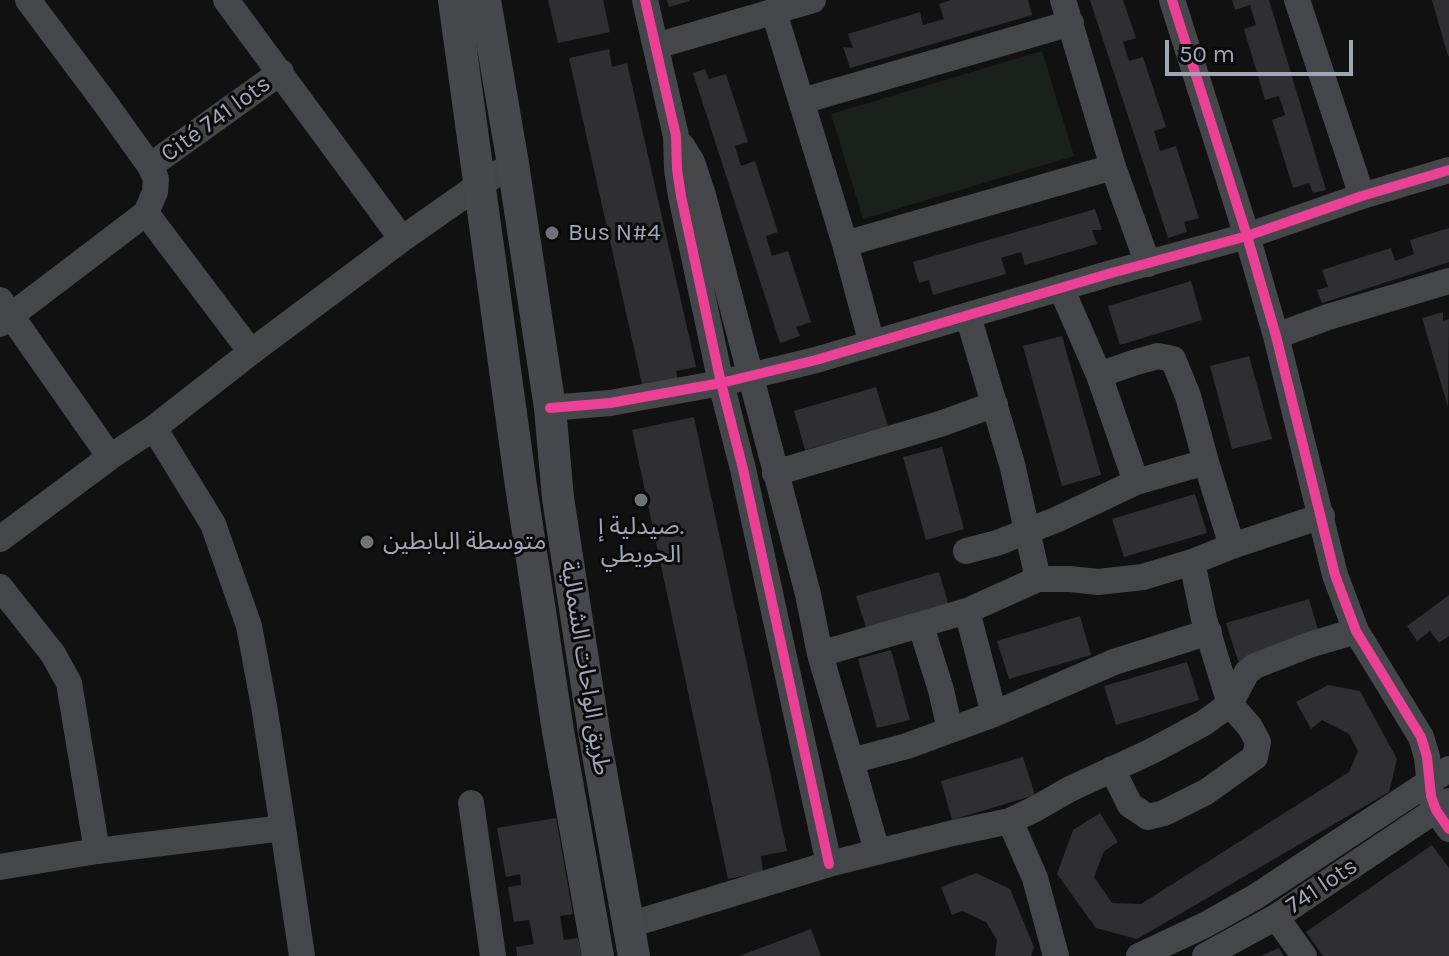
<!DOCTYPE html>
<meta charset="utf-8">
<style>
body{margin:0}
#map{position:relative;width:1449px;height:956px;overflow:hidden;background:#111;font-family:Karla,sans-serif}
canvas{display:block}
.scale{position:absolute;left:1165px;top:40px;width:188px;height:36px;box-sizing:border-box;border:4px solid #a1a6b4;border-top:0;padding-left:10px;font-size:24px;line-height:28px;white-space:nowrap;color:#a1a6b4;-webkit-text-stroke:6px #0b0b0d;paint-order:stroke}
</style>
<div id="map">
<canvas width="1449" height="956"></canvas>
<div class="scale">50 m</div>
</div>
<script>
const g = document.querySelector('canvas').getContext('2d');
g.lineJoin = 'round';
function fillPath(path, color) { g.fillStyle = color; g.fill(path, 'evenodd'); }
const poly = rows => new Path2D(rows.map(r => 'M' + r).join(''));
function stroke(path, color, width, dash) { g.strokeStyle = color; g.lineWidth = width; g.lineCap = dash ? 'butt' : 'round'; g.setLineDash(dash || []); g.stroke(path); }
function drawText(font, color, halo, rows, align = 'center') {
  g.font = font + ' Karla,"Noto Sans Arabic",sans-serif'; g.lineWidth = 6; g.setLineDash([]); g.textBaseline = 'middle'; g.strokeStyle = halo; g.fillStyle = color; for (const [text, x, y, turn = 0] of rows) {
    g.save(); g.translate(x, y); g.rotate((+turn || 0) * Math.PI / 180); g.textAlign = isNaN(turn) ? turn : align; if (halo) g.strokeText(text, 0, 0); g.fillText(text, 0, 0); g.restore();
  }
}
fillPath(poly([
 [1042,51,1074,156,863,219,831,114]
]), '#1a201b');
fillPath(poly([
 [548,0,603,0,610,32,558,43],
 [667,0,689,0,690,1,669,7],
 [951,0,1028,0,1032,15,850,68,843,47,853,48,848,34,920,12,923,25,944,19,939,4],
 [1090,0,1123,0,1136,38,1123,42,1129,61,1143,57,1166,127,1154,131,1160,151,1176,146,1199,218,1184,222,1187,232,1168,238],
 [1232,0,1269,0,1326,190,1313,193,1309,183,1293,188,1272,120,1285,115,1279,96,1265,100,1244,29,1256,25,1250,5,1235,10],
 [1432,0,1449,0,1449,56,1448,56],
 [609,49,612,67,627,63,696,367,676,371,679,386,644,393,569,58],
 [705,69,709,79,726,74,748,142,735,146,741,166,755,161,778,232,766,236,772,256,788,251,811,322,796,327,800,336,780,343,693,73],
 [1095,209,1102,230,1092,230,1097,244,1025,265,1021,252,1001,258,1006,274,933,295,929,280,919,283,913,262],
 [1449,228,1449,262,1322,303,1317,290,1328,287,1322,270,1391,248,1395,261,1414,254,1410,240],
 [1191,281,1202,320,1120,345,1108,306],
 [1443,312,1443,321,1449,319,1448,407,1422,318],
 [1062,336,1101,475,1062,486,1023,346],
 [1249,356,1272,439,1232,449,1210,366],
 [876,387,888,426,805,450,794,411],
 [694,417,787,851,761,856,763,872,728,879,632,430],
 [942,447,964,529,926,540,903,457],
 [1195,494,1207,533,1124,557,1112,519],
 [939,572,950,610,868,634,856,596],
 [1449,595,1449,636,1439,643,1430,631,1417,641,1407,626],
 [1309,599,1320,637,1238,661,1226,623],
 [1080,616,1091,655,1009,679,997,641],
 [891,650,910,720,877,728,858,659],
 [1187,662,1199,700,1116,725,1104,686],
 [1328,685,1360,691,1397,759,1389,792,1137,939,1096,928,1057,874,1073,830,1100,813,1118,842,1104,851,1094,877,1112,903,1141,904,1349,772,1358,751,1349,734,1322,720,1311,729,1296,702],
 [1023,757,1035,795,952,820,941,781],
 [556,818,573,914,560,916,564,940,578,938,582,956,517,956,516,947,534,944,529,920,514,922,508,887,521,885,520,874,506,877,497,828],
 [1432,845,1449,868,1449,956,1323,956,1306,932],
 [976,873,1010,889,1034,947,1031,956,995,956,997,940,986,922,962,911,952,915,941,887],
 [811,929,821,956,739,956],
 [1279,948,1284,956,1261,956]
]), '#2f2f31');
stroke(poly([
 [226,0,402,239],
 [645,0,676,136,677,169,681,196,721,383,743,469,829,864],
 [1063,0,1113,167,1148,264],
 [1172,0,1247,236,1276,336,1335,575,1356,631,1421,737,1427,757,1431,796,1436,810,1449,829],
 [1297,0,1362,196],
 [774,12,845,244,872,344],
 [656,46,813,0],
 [802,101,1071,23],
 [682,146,692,162,703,195,808,594,820,654,877,851],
 [150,166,281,72],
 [146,213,251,352],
 [845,244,1113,167],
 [1061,288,1099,375,1136,482],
 [0,300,110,457],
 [968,316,1012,464,1038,579],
 [0,324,146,213,155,192,156,179,150,166,105,103,28,0],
 [1276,336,1328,317,1449,281],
 [1099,375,1133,363,1158,356,1173,359,1188,396,1206,462,1232,546],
 [550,408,610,403,721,383,816,360,1108,274,1247,236,1362,196,1449,170],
 [775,473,940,424,995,404],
 [0,539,110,457,154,428,251,352,402,239,479,185,513,164],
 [966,551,997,543,1058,519,1136,482,1206,462],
 [0,587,53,654,69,683,97,851],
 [967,611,994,714],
 [921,626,941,690,950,730],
 [820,654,967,611,1038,579,1070,579,1098,582,1143,577,1192,562,1232,546,1322,516],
 [851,761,907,746,994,714,1114,662,1209,632],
 [1112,769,1130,805,1148,817,1164,813,1206,792,1255,757,1258,742,1250,727,1230,704,1222,678,1204,619,1192,562],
 [471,803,493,956],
 [1010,821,1035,809,1070,789,1152,751,1204,723,1230,704,1247,672,1255,666,1309,645,1356,631],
 [283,828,302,956],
 [0,867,97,851,283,828,264,706,249,626,213,524,154,428],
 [1276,917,1304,956],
 [629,925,829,864,953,833,1010,821,1035,878,1056,956],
 [1139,956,1205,925,1255,897,1449,769],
 [1205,956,1276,917,1449,801]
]), '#45464a', 26);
stroke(poly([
 [454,0,521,486,558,731,598,956],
 [485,0,513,164,550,408,558,498,595,738,634,956]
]), '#47484c', 32);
stroke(poly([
 [645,0,676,136,677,169,681,196,721,383,743,469,829,864],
 [1172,0,1247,236,1276,336,1335,575,1356,631,1421,737,1427,757,1431,796,1436,810,1449,829],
 [550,408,610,403,721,383,816,360,1108,274,1247,236,1362,196,1449,170]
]), '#ea4096', 10);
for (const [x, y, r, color] of [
 [552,233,8,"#6f727b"],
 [641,500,8,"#6f727b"],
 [367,542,8,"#6f727b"]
]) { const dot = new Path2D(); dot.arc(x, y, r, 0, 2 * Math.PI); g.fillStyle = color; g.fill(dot); stroke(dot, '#0b0b0d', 3); }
drawText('24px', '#a1a6b4', '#0b0b0d', [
 ["Cité 741 lots",216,119,-36],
 ["طريق الواحات الشمالية",585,668,81],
 ["741 lots",1322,886,-34]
]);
drawText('24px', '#a1a6b4', '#0b0b0d', [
 ["Bus N#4",568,233],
 ["صيدلية إ.",641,527,"center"],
 ["الحويطي",641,555,"center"],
 ["متوسطة البابطين",383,542]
], 'left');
</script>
